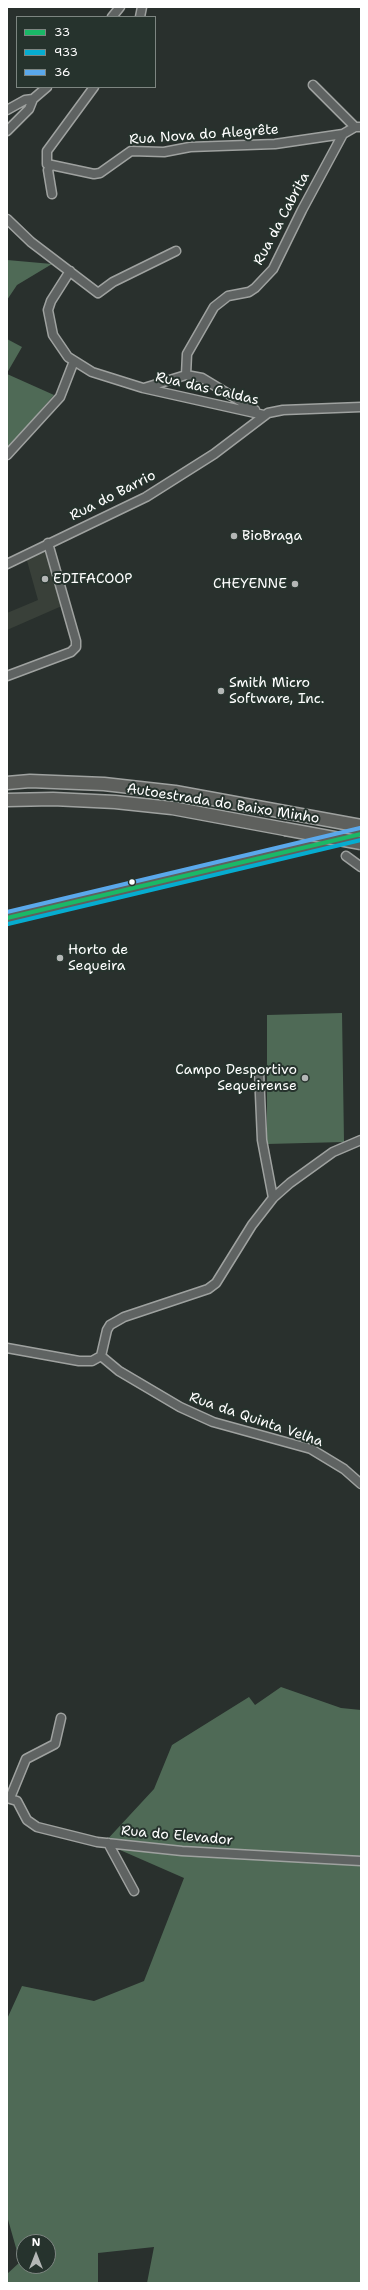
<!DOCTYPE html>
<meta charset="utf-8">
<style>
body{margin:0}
#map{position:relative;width:368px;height:2290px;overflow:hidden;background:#29302d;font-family:"Shantell Sans",sans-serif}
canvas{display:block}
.frame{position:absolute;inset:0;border:8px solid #fff;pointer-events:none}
.legend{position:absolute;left:16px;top:16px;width:140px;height:72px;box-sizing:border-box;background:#26332d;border:1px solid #7d8581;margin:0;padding:5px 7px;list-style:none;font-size:12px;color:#fff}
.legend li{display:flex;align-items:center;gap:8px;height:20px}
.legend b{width:20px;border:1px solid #7d8581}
.north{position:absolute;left:16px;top:2234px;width:40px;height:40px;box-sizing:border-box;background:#26332d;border:1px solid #7d8581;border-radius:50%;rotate:0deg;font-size:11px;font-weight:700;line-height:16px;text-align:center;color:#fff}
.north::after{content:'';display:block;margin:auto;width:14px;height:18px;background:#b4b7b6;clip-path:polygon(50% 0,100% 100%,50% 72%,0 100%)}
</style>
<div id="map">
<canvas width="368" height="2290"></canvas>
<div class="frame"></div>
<ul class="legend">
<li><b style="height:5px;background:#1ab867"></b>33</li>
<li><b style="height:5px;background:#06acd0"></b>933</li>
<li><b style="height:5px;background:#5aa8eb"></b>36</li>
</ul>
<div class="north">N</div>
</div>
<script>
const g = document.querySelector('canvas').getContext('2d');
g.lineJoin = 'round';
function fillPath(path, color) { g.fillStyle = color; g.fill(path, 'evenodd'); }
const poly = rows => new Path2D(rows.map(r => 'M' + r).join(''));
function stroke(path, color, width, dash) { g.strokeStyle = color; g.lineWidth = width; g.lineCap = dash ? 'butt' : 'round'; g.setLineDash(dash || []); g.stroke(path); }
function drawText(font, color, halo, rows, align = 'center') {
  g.font = font + ' "Shantell Sans",sans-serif'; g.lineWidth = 4; g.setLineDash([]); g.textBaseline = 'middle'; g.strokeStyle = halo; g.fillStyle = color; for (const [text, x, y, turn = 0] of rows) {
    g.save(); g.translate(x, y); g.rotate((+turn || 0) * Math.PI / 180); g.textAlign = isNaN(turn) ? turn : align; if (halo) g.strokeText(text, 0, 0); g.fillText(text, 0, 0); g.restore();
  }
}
fillPath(poly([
 [49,548,64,605,7,630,7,613,38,600,26,557]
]), '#394039');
fillPath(poly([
 [7,260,52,264,17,285,7,300],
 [7,339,22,347,7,373],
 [7,374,54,395,7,449],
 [342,1013,344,1142,267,1144,267,1015],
 [281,1687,341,1708,361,1710,361,2283,147,2283,154,2247,98,2253,98,2283,7,2283,7,2274,20,2262,7,2216,7,2019,22,1986,94,2001,144,1981,184,1878,104,1843,154,1789,172,1745,249,1697,255,1705],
 [24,2242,48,2242,48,2266,24,2266]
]), '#4f6a56');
const minor = poly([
 [112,17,120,7],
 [140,17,142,7],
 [313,85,355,127],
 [94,87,47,151,47,164,94,174,100,173,131,151,164,152,190,147,275,144,343,134],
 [7,110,25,100,33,99],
 [7,131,29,109,33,99,47,87],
 [50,166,48,170,52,194],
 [7,219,31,242,98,293,113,282,176,251],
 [70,271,51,301,48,310,53,335,68,357,92,372,143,388,264,415],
 [186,375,187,354,214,307,228,296,249,292,255,288,273,269,302,210,343,134,355,127,361,127],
 [144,388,186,375,202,378,255,410],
 [7,455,60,397,74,361],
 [7,564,146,497,214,454,268,413,283,410,361,407],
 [7,676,71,652,76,647,76,641,48,543],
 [346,856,361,867],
 [259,1072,262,1140,273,1198],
 [7,1348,79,1361,92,1361,101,1356],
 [101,1356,107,1330,110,1325,124,1317,208,1289,216,1283,252,1225,273,1198,290,1183,333,1152,361,1140],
 [101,1356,119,1371,180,1407,213,1422,311,1449,344,1469,361,1484],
 [7,1798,17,1801,27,1820,37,1827,97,1842,182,1851,361,1861],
 [10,1798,26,1759,55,1744,61,1718],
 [108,1843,134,1891]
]);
const major = poly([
 [7,918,361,834]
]);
const highway = poly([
 [7,783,30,781,104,784,175,792,361,826],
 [7,800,53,799,115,802,172,808,285,829]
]);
stroke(minor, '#9fa2a0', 11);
stroke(major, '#9fa2a0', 13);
stroke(highway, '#9fa2a0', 15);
stroke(minor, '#5f6362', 8);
stroke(major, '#5e605d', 10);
stroke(highway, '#5e605d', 12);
const highwayBridge = poly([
 [285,829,361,843]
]);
stroke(highwayBridge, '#9fa2a0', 15, []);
stroke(highwayBridge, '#5e605d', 12);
stroke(poly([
 [7,918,361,834]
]), '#1ab867', 4);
stroke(poly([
 [8,924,361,840]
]), '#06acd0', 4);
stroke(poly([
 [7,912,360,828]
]), '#5aa8eb', 4);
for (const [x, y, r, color] of [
 [234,536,4,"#b4b7b6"],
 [45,579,4,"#b4b7b6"],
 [295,584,4,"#b4b7b6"],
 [221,691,4,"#b4b7b6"],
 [132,882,3.5,"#fff"],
 [60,958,4,"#b4b7b6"],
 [305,1078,4,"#b4b7b6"]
]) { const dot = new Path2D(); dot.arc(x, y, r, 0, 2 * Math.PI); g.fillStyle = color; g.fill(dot); stroke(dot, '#26332d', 1.5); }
drawText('14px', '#fff', '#26332d', [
 ["Rua Nova do Alegrête",204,135,-4],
 ["Rua da Cabrita",282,219,-62],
 ["Rua das Caldas",207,389,13],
 ["Rua do Barrio",113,496,-27],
 ["Autoestrada do Baixo Minho",223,804,9],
 ["Rua da Quinta Velha",256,1420,19],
 ["Rua do Elevador",177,1836,5]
]);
drawText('14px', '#fff', '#26332d', [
 ["BioBraga",242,536],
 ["EDIFACOOP",53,579],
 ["CHEYENNE",287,584,"right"],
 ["Smith Micro",229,683],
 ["Software, Inc.",229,699],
 ["Horto de",68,950],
 ["Sequeira",68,966],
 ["Campo Desportivo",297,1070,"right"],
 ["Sequeirense",297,1086,"right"]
], 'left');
</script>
